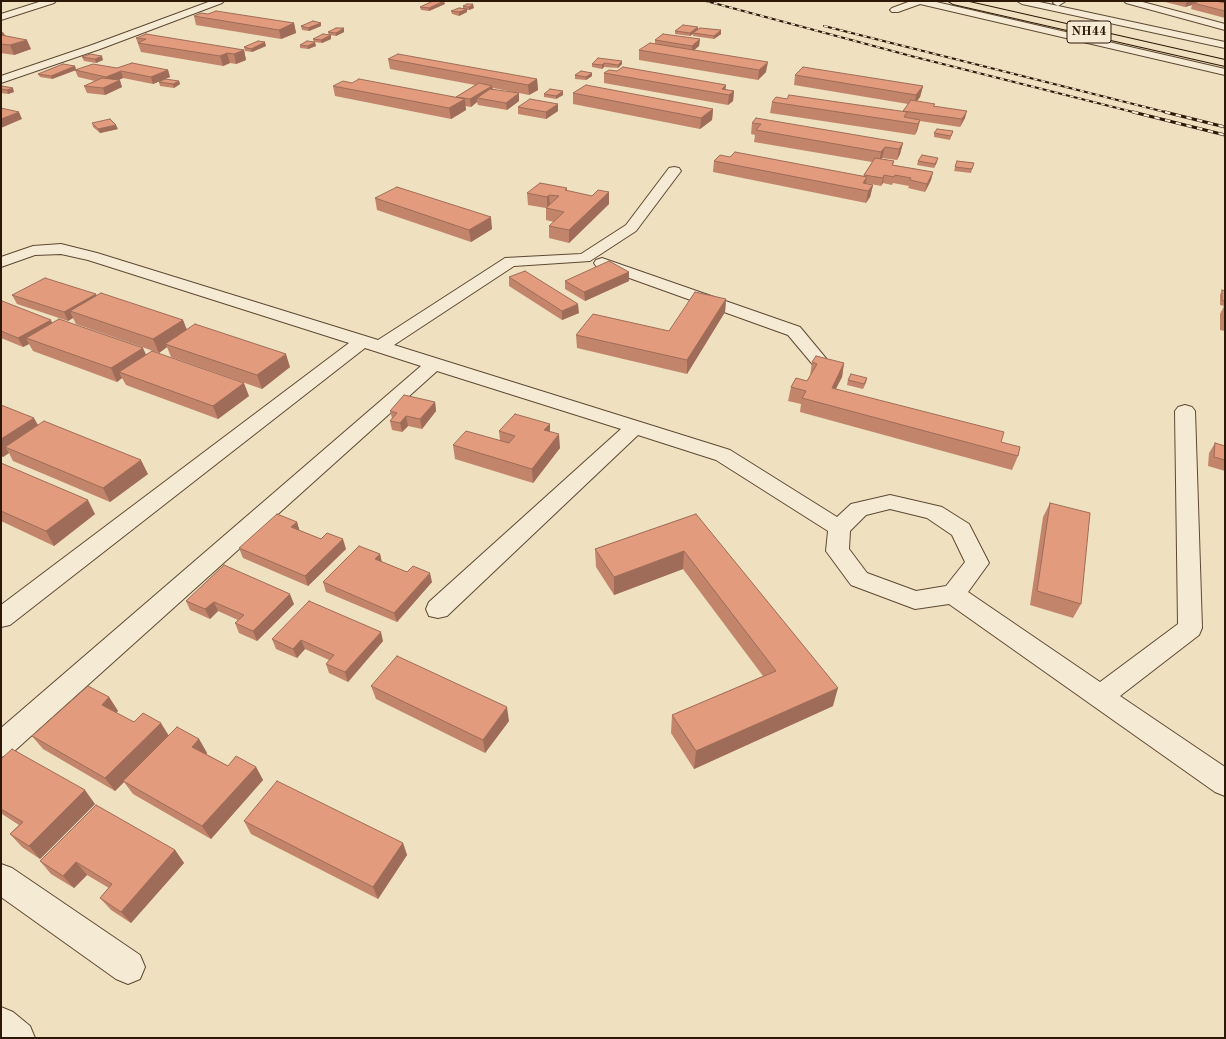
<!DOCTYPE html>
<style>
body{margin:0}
#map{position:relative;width:1226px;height:1039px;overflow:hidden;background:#efe0bf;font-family:"Old Standard TT",serif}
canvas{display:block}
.frame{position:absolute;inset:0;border:2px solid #2d1706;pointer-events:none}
</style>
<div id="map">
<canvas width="1226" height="1039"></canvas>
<div class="frame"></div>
</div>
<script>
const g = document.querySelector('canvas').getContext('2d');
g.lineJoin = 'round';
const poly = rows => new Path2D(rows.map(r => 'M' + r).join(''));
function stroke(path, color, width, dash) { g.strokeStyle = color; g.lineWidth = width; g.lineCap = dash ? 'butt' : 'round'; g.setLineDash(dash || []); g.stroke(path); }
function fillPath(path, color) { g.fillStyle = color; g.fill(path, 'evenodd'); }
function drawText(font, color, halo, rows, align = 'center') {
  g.font = font + ' "Old Standard TT",serif'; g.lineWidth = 3.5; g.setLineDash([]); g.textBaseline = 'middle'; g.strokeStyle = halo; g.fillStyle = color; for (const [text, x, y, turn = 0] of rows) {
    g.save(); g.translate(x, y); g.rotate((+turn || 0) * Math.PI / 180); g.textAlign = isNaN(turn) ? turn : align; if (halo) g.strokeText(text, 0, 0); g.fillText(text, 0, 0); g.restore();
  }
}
const minor = poly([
 [42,1,56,1,54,3,1,20,1,14,42,1],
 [211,1,224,1,222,3,100,49,1,83,1,76,92,45,211,1],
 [911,1,925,1,923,3,898,12,892,12,890,10,892,8,911,1],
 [1055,1,1066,1,1058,6,1053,3,1055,1],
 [1124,1,1139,1,1225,24,1225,30,1126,3,1124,1],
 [674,167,679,168,681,171,636,231,590,261,514,266,394,345,730,450,837,517,851,504,890,495,942,507,969,524,989,563,968,592,1100,682,1178,624,1175,411,1178,407,1185,405,1192,407,1195,411,1202,628,1199,635,1120,696,1225,767,1225,796,1215,792,949,604,915,609,851,585,826,551,828,531,716,460,638,435,447,616,438,618,429,616,426,609,429,602,621,429,437,371,11,754,1,757,1,728,421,366,365,348,10,625,1,627,1,605,349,343,88,260,61,254,35,255,1,267,1,257,33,246,61,244,97,253,378,340,505,258,581,254,626,225,669,168,674,167],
 [890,509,927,518,952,535,965,562,946,586,916,591,867,573,849,549,850,531,866,515,890,509],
 [602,258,800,327,829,362,826,366,820,367,814,366,788,335,596,266,594,263,596,260,602,258],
 [1,864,12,868,140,955,145,967,140,979,128,984,116,979,1,897,1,864],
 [1,1007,13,1012,30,1026,35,1038,1,1038,1,1007]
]);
const tertiary = poly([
 [915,1,932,1,1225,69,1225,75,920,4,915,1],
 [1017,1,1035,1,1225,42,1225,48,1022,4,1017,1]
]);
const trunk = poly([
 [948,1,965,1,1225,60,1225,66,953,4,948,1]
]);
stroke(minor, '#5e4934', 2);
stroke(tertiary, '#5e4934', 2);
stroke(trunk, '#2d1706', 2);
fillPath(minor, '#f5ebd5');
fillPath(tertiary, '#f5ebd5');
fillPath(trunk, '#efe0bf');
const railFar1 = poly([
 [706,1,911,56,1137,113],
 [824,26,1169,113]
]);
const rail = poly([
 [1133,112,1225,135],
 [1165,112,1225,127]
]);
stroke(railFar1, '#2d1706', 2);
stroke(rail, '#2d1706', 3);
stroke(railFar1, '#f5ebd5', 1.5, [4]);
stroke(rail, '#f5ebd5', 2, [5.5]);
fillPath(poly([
 [1161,1,1225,1,1225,18,1191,9,1192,5,1185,7],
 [445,4,429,11,421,10,420,7],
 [463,6,474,8,469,10,467,10,467,12,459,16,452,14,451,11,463,8],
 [194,16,294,23,296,33,281,39,196,25],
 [301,26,321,26,309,31,302,30],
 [698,27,698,29,721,34,714,39,693,36,693,34,690,36,675,34,675,31],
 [1,31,5,35,31,49,14,55,1,53],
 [328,32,344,32,336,36,330,35,331,39,322,43,314,42,313,39,329,35],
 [136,38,244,50,246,60,236,64,230,63,223,66,141,52],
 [700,39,699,46,694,50,766,72,758,80,639,60,639,50,655,44,655,40],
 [300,45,316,46,308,49,300,48],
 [266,46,252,52,245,51,244,47],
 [82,57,103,60,96,63,84,61],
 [388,59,537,79,538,90,529,95,493,88,493,89,519,101,507,110,478,105,477,102,471,107,465,106,466,110,451,119,335,96,333,86,456,97,475,85,390,69],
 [622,61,622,64,618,68,604,67,602,69,592,67,592,64],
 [75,66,76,70,52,79,40,77,38,74],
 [117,68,168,70,170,77,153,84,123,78,118,80,122,87,105,95,87,93,84,86,95,81,78,77,75,70],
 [617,71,734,91,733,101,728,105,604,83,604,73],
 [592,73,592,76,586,80,575,79,575,75],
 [795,75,923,86,920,97,917,101,934,106,965,118,960,127,920,121,917,131,915,135,770,113,772,102,903,112,908,104,794,85],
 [179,81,180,84,174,88,160,86,159,82],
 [1,86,14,92,8,94,1,93],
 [573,93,713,109,712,120,700,129,573,104],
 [544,94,563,95,556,99,544,97],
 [558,104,558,111,546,119,518,114,518,107],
 [92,123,118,129,100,133,93,127],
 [752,123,903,143,900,154,897,160,882,158,882,159,894,161,893,165,933,172,931,180,925,192,908,188,909,186,893,183,892,185,883,183,881,186,866,183,873,185,870,197,866,203,713,172,714,161,730,157,863,176,864,175,872,162,754,142,755,135,751,134],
 [953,131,950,140,934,137,934,133],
 [918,161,937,162,934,168,917,165],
 [957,161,974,163,971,173,954,171],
 [567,188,567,191,592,196,609,192,609,204,569,243,549,238,549,226,554,222,546,220,546,208,528,205,527,193],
 [375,198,492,229,471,242,377,210],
 [629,272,629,281,585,301,565,289,565,281],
 [509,277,579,313,562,320,509,286],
 [1222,290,1225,291,1225,331,1220,330,1220,314,1224,306,1220,305,1220,295],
 [96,294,97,296,183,320,187,330,290,367,262,389,171,357,167,347,159,353,76,324,73,318,68,321,17,304,12,295],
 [726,299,725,312,687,374,577,348,576,335,669,331],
 [1,302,52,323,146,355,249,396,218,419,126,385,122,378,117,382,33,351,29,344,23,347,1,338],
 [812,362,844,363,842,377,836,389,1001,442,1018,456,1012,470,800,412,801,404,788,401,791,387,807,381,810,376],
 [867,378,866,383,863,389,847,385,848,380],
 [435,402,436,411,422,429,408,426,402,432,392,430,390,421,392,418,390,411],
 [1,405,38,426,148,474,110,502,13,461,9,453,3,457,1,456],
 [550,424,550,432,560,448,533,483,455,459,453,445,500,441,499,431],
 [1215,443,1225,446,1225,471,1208,466,1209,453],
 [1,463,95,514,54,546,1,521],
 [1050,503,1081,604,1073,618,1030,605,1043,517],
 [696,514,833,706,694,769,671,733,672,715,763,676,683,569,614,595,596,567,595,549],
 [297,522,299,530,346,549,308,586,243,558,239,548],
 [380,554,382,562,432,582,397,622,326,592,323,582],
 [186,601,294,604,257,641,239,633,235,623,238,620,218,611,210,619,190,610],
 [272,639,383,641,348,682,329,673,326,664,329,660,305,649,297,658,276,649],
 [371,686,509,721,485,753,376,699],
 [109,697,118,711,116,713,134,722,169,735,199,739,207,753,206,754,228,766,256,767,263,780,211,839,133,794,124,782,115,791,43,749,32,736],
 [1,759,95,804,40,859,22,847,10,834,19,825,2,814,1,815],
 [244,821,403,843,407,855,378,899,251,834],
 [175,850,184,863,131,923,111,910,100,898,109,888,87,875,74,888,51,874,40,861]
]), '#c2856c');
fillPath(poly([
 [444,1,445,4,429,11,429,8],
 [1187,1,1200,1,1193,3,1192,5,1185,7],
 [473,4,474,8,469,10,469,7],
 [467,9,467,12,459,16,459,12],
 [294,23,296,33,281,39,279,30],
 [321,23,321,26,309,31,308,28],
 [698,27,698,31,693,33,693,34,690,36,690,33],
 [344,28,344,32,336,36,336,33],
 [721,30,721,34,714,39,714,36],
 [3,32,8,41,1,43,1,33],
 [331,35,331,39,322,43,321,40],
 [700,39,699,46,692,52,692,46],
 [27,40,31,49,14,55,10,45],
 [265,42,266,46,252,52,251,49],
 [315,42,316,46,308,49,308,46],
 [244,50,246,60,236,64,234,54],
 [227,53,230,63,223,66,220,56],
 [102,56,103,60,96,63,95,59],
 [622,61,622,64,618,68,618,65],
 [768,62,766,72,758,80,759,70],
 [604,63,604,67,602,69,602,65],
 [75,66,76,70,52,79,51,76],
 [168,70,170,77,153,84,151,77],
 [121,71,123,78,109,84,106,77],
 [592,73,592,76,586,80,586,77],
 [537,79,538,90,529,95,528,85],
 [120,80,122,87,105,95,103,88],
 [179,81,180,84,174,88,173,84],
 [726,85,725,94,722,89],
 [492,86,493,93,477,98,477,102,471,107,470,99],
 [923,86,920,97,914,105,916,95],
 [13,88,14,92,8,94,7,90],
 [563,91,563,95,556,99,556,96],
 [734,91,733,101,728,105,729,95],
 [519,93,519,101,507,110,506,103],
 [465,99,466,110,451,119,449,108],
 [558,104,558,111,546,119,546,112],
 [713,109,712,120,700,129,701,118],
 [967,111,965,118,960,127,962,119],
 [19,112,22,119,1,128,1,119],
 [920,120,917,131,915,135,918,124],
 [116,125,118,129,100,133,98,129],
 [903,143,900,154,897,160,899,149],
 [885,147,882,158,879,164,881,152],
 [938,158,937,162,934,168,935,164],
 [933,172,931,180,925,192,927,184],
 [884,175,883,183,881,186,883,178],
 [867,177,864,189,863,183],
 [873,185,870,197,866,203,868,191],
 [609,192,609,204,569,243,569,230],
 [549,195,550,206,547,209,547,197],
 [491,217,492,229,471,242,469,230],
 [629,272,629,281,585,301,584,292],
 [96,294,100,303,70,311,73,318,68,321,64,312],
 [726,299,725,312,687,374,687,360],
 [578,304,579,313,562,320,562,311],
 [51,320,55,329,26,338,29,344,23,347,18,338],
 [183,320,188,333,165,344,167,347,159,353,153,339],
 [143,348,149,361,119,372,122,378,117,382,111,368],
 [286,354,290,367,262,389,257,375],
 [844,363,842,377,829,401,832,388],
 [244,383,249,396,218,419,213,406],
 [435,402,436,411,422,429,420,419],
 [406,416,408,426,402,432,400,423],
 [34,418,42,432,5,447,9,453,3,457,1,454,1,439],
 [550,424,550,437,544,430],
 [559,434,560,448,533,483,532,469],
 [141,460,148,474,110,502,103,488],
 [88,500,95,514,54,546,46,531],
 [297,522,300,532,291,527],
 [343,539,346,549,308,586,305,576],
 [684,551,683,569,614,595,614,577],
 [380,554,382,564,375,559],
 [430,573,432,582,397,622,394,613],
 [290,594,294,604,257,641,253,631],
 [214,602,218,611,210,619,205,609],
 [381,632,383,641,348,682,345,672],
 [301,640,305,649,297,658,293,649],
 [838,688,833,706,694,769,696,751],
 [109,697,118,711,111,718,102,705],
 [507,707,509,721,485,753,483,740],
 [161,723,169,736,123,781,124,782,115,791,105,778],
 [199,739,207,753,200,760,192,747],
 [256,767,263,780,211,839,202,826],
 [85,790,95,804,40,859,29,846],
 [403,843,407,855,378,899,373,887],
 [175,850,184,863,131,923,121,912],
 [76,862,87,875,74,888,63,876]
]), '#9e6c58');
const building = poly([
 [433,1,444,1,429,8,420,7,433,1],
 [1200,1,1215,1,1225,3,1225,11,1193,3,1200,1],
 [467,4,473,4,469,7,463,6,467,4],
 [459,8,467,9,459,12,451,11,459,8],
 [216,11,294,23,279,30,194,16,201,13,208,14,216,11],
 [313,21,321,23,308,28,301,26,313,21],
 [683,25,698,27,690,33,675,31,683,25],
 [336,28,344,28,336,33,328,32,336,28],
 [700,28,721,30,714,36,693,33,700,28],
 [146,34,244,50,234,54,227,53,220,56,138,43,146,39,136,38,146,34],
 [323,34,331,35,321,40,313,39,323,34],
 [663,34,700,39,692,46,655,40,663,34],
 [1,35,27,40,10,45,1,44,1,35],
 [258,41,265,42,251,49,244,47,258,41],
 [307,41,315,42,308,46,300,45,307,41],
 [650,43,768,62,759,70,639,50,650,43],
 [90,54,102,56,95,59,82,57,90,54],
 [398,54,537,79,528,85,388,59,398,54],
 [598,58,622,61,618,65,604,63,602,65,592,64,598,58],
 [132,63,168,70,151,77,121,71,106,77,75,70,93,64,117,68,132,63],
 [63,64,75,66,51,76,38,74,63,64],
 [623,67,726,85,722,89,734,91,729,95,604,73,609,70,617,71,623,67],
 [803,67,923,86,916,95,795,75,803,67],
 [581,71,592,73,586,77,575,75,581,71],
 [102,78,120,80,103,88,84,86,102,78],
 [165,79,179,81,173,84,159,82,165,79],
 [359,79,465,99,449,108,333,86,343,81,352,83,359,79],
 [479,83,492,86,470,99,456,97,479,83],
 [586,85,713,109,701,118,573,93,586,85],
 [1,86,2,86,13,88,7,90,1,89,1,86],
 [490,89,519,93,506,103,477,98,490,89],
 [550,89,563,91,556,96,544,94,550,89],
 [789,95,907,112,904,117,920,120,918,124,772,102,776,97,787,99,789,95],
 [530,99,558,104,546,112,518,107,530,99],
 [911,100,935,104,933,106,967,111,962,119,903,111,911,100],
 [1,108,19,112,1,119,1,108],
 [756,118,903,143,899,149,885,147,881,152,756,130,761,124,752,123,756,118],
 [110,119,116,125,98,129,92,123,110,119],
 [937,129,953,131,951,136,934,133,937,129],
 [735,152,867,177,863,183,873,185,868,191,714,161,720,155,730,157,735,152],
 [922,155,938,158,935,164,918,161,922,155],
 [875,158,894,161,892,165,933,172,927,184,910,180,911,178,895,175,894,177,884,175,883,178,864,175,875,158],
 [957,161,974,163,972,169,955,167,957,161],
 [540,183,567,188,565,190,592,196,598,190,609,192,569,230,549,226,564,212,546,208,559,196,549,195,547,197,527,193,540,183],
 [397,187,491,217,469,230,375,198,397,187],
 [609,261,629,272,584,292,565,281,609,261],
 [525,271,578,304,562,311,509,277,525,271],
 [45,278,96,294,64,312,12,295,45,278],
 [1222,290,1225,291,1225,301,1222,300,1222,290],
 [695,292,726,299,687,360,576,335,593,314,669,331,695,292],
 [101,293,183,320,153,339,70,311,101,293],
 [2,301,51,320,18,338,1,331,1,302,2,301],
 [59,319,143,348,111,368,26,338,59,319],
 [195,324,286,354,257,375,165,344,195,324],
 [152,351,244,383,213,406,119,372,152,351],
 [816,356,844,363,832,388,1004,432,1001,442,1020,447,1018,456,802,398,806,391,791,387,796,378,807,381,817,364,812,362,816,356],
 [851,374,867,378,864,384,848,380,851,374],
 [404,395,435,402,420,419,406,416,400,423,390,421,397,413,390,411,404,395],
 [1,405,34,418,1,439,1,405],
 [515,414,550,424,544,430,559,434,532,469,453,445,466,431,509,443,515,436,499,431,515,414],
 [44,421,141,460,103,488,5,447,44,421],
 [1215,443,1225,446,1225,460,1214,457,1215,443],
 [1,463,88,500,46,531,1,511,1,463],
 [1050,503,1090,513,1081,604,1037,591,1050,503],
 [277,514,297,522,291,527,321,539,327,533,343,539,305,576,239,548,277,514],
 [696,514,838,688,696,751,672,715,776,671,684,551,614,577,595,549,696,514],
 [359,546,380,554,375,559,407,572,413,566,430,573,394,613,323,582,359,546],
 [224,565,290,594,253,631,235,623,244,615,214,602,205,609,186,601,224,565],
 [309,601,381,632,345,672,326,664,334,655,301,640,293,649,272,639,309,601],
 [397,656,507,707,483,740,371,686,397,656],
 [88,686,109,697,102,705,134,722,143,713,161,723,105,778,32,736,88,686],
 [177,727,199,739,192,747,228,766,236,756,256,767,202,826,123,781,177,727],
 [12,749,85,790,29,846,10,834,23,822,1,809,1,759,12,749],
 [277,781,403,843,373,887,244,821,277,781],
 [96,805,175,850,121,912,100,898,112,884,76,862,63,876,40,861,96,805]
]);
fillPath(building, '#e29b7d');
stroke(building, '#9e6c58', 1);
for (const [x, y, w] of [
 [1089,32,44]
]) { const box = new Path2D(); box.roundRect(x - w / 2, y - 11, w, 22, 3); g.fillStyle = '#f5ebd5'; g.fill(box); stroke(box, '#2d1706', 1); }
drawText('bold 13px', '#2d1706', null, [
 ["NH44",1089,32]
]);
</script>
